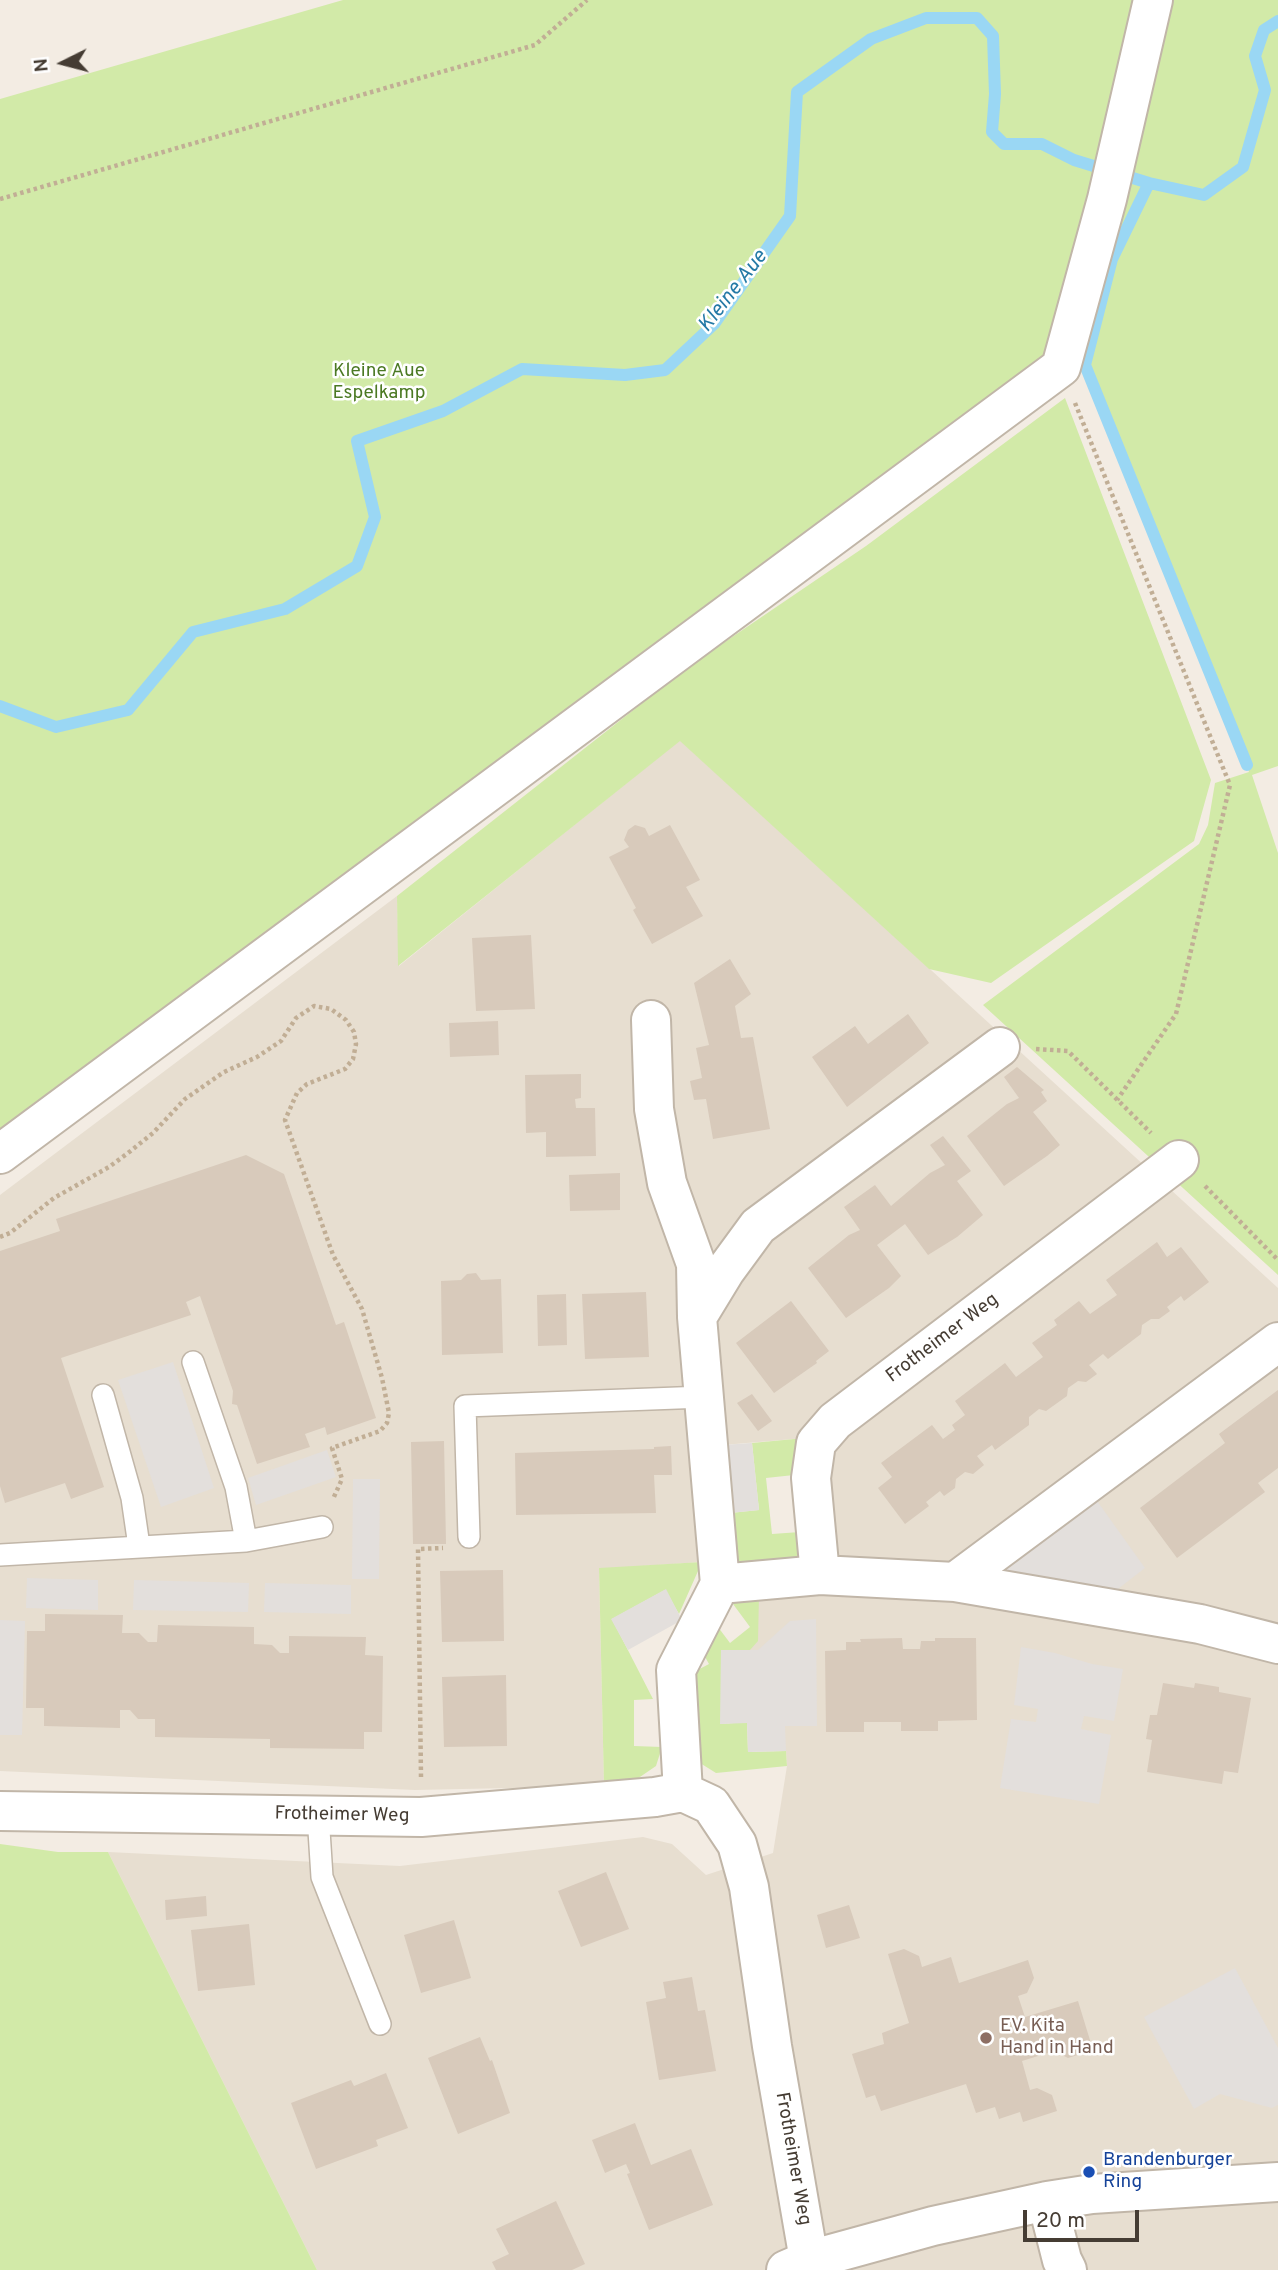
<!DOCTYPE html>
<style>
body{margin:0}
#map{position:relative;width:1278px;height:2270px;overflow:hidden;background:#f3ece3;font-family:Overpass,sans-serif}
canvas{display:block}
.north{position:absolute;left:28px;top:28px;width:70px;height:70px;-webkit-text-stroke:5px #fff;paint-order:stroke;rotate:264deg;font-size:19px;font-weight:700;line-height:28px;text-align:center;color:#453c33}
.north::after{content:'';display:block;margin:auto;width:24px;height:32px;background:#453c33;clip-path:polygon(50% 0,100% 100%,50% 72%,0 100%)}
.scale{position:absolute;left:1023px;top:2210px;width:116px;height:32px;box-sizing:border-box;border:4px solid #453c33;border-top:0;padding-left:9px;font-size:21px;line-height:24px;white-space:nowrap;color:#453c33;-webkit-text-stroke:5px #fff;paint-order:stroke}
</style>
<div id="map">
<canvas width="1278" height="2270"></canvas>
<div class="north">N</div>
<div class="scale">20 m</div>
</div>
<script>
const g = document.querySelector('canvas').getContext('2d');
g.lineJoin = 'round';
function fillPath(path, color) { g.fillStyle = color; g.fill(path, 'evenodd'); }
const poly = rows => new Path2D(rows.map(r => 'M' + r).join(''));
function stroke(path, color, width, dash) { g.strokeStyle = color; g.lineWidth = width; g.lineCap = dash ? 'butt' : 'round'; g.setLineDash(dash || []); g.stroke(path); }
function drawText(font, color, halo, rows, align = 'center') {
  g.font = font + ' Overpass,sans-serif'; g.lineWidth = 5; g.setLineDash([]); g.textBaseline = 'middle'; g.strokeStyle = halo; g.fillStyle = color; for (const [text, x, y, turn = 0] of rows) {
    g.save(); g.translate(x, y); g.rotate((+turn || 0) * Math.PI / 180); g.textAlign = isNaN(turn) ? turn : align; if (halo) g.strokeText(text, 0, 0); g.fillText(text, 0, 0); g.restore();
  }
}
fillPath(poly([
 [680,740,1278,1288,1278,2270,317,2270,108,1852,400,1866,643,1837,672,1844,706,1875,773,1853,787,1766,786,1751,721,1650,750,1650,759,1595,834,1594,805,1438,723,1445,702,1562,599,1569,604,1786,415,1790,0,1771,0,1195,397,896,399,966]
]), '#e7ded0');
fillPath(poly([
 [343,0,1278,0,1278,766,1252,775,1278,853,1278,1275,983,1005,1199,844,1208,825,1215,783,1249,772,1086,377,1050,335,1043,360,0,1139,0,99],
 [1065,398,1211,780,1194,841,991,983,929,969,680,741,398,966,397,896,688,667,866,546],
 [805,1438,794,1475,766,1478,772,1534,800,1532,801,1555,794,1560,736,1562,730,1513,759,1510,752,1443],
 [702,1562,679,1614,665,1590,612,1619,653,1699,634,1700,634,1746,662,1747,656,1766,637,1779,604,1786,599,1568],
 [754,1591,759,1595,758,1641,750,1650,721,1650,721,1724,747,1722,748,1752,786,1751,787,1766,716,1773,700,1763,690,1674,709,1664,700,1648,712,1619,730,1643,750,1627,733,1604],
 [0,1844,58,1852,108,1852,317,2270,0,2270]
]), '#d2eaa8');
fillPath(poly([
 [173,1362,214,1488,161,1507,118,1380],
 [752,1443,759,1510,730,1513,723,1445],
 [327,1450,336,1477,256,1505,248,1478],
 [353,1479,380,1479,379,1579,352,1579],
 [1095,1498,1145,1568,1114,1592,1008,1576,1001,1568],
 [27,1578,98,1580,98,1610,26,1608],
 [134,1580,249,1583,248,1612,133,1610],
 [265,1583,351,1585,351,1614,264,1612],
 [666,1589,682,1620,628,1650,611,1619],
 [816,1619,817,1726,785,1726,786,1751,748,1752,747,1723,720,1724,721,1650,758,1650,790,1621],
 [0,1620,25,1621,22,1735,0,1735],
 [1021,1647,1055,1653,1092,1664,1123,1669,1114,1721,1084,1716,1081,1729,1111,1735,1099,1804,1000,1788,1011,1719,1036,1722,1038,1709,1014,1705],
 [1235,1968,1278,2048,1278,2105,1272,2108,1220,2094,1194,2109,1144,2017]
]), '#e3dfdc');
stroke(poly([
 [1149,183,1112,259,1085,365,1247,765],
 [0,706,56,727,128,710,193,632,285,609,357,566,375,517,357,441,443,411,522,369,625,375,665,370,714,324,790,216,797,92,871,39,926,18,977,18,993,36,995,94,992,132,1004,144,1042,144,1074,160,1149,183,1204,195,1243,167,1265,90,1255,56,1264,30,1278,21]
]), '#9ad7f4', 12);
fillPath(poly([
 [635,825,645,828,649,836,670,825,700,880,686,887,703,916,652,944,633,910,636,908,609,857,629,847,624,840,628,830],
 [531,935,535,1009,476,1011,472,938],
 [730,959,751,994,735,1006,741,1038,753,1037,770,1129,713,1139,706,1099,694,1100,690,1081,702,1078,696,1048,709,1045,694,983],
 [908,1014,929,1043,847,1107,812,1057,855,1026,868,1044],
 [498,1021,499,1055,450,1057,449,1023],
 [1017,1067,1044,1090,1041,1092,1047,1101,1033,1112,1060,1145,1047,1156,1004,1186,967,1136,1007,1104,1019,1098,1004,1077],
 [581,1074,581,1098,575,1099,576,1108,595,1108,596,1156,546,1157,546,1132,526,1133,525,1075],
 [943,1136,971,1171,957,1181,983,1215,957,1237,928,1255,905,1224,877,1245,901,1276,889,1288,846,1318,808,1268,849,1235,860,1230,844,1207,875,1185,891,1206,930,1173,945,1165,930,1145],
 [246,1155,284,1174,336,1325,344,1322,376,1418,327,1435,325,1427,305,1434,310,1447,257,1464,237,1405,232,1404,233,1391,200,1296,186,1302,191,1315,61,1358,104,1487,71,1499,65,1483,5,1503,0,1486,0,1251,60,1231,56,1219],
 [620,1173,620,1210,570,1211,569,1175],
 [1157,1242,1167,1257,1181,1247,1209,1282,1184,1301,1181,1296,1167,1307,1170,1311,1159,1319,1151,1319,1142,1325,1141,1334,1108,1359,1103,1354,1089,1365,1097,1374,1086,1382,1078,1381,1068,1388,1067,1396,1046,1411,1039,1409,1029,1417,1029,1425,995,1450,992,1445,977,1456,984,1465,973,1474,965,1472,956,1479,955,1488,944,1496,940,1491,926,1502,929,1506,905,1524,878,1488,892,1477,881,1463,932,1425,943,1439,955,1430,952,1425,965,1415,955,1401,1005,1363,1016,1377,1043,1357,1032,1343,1057,1325,1054,1320,1079,1301,1090,1314,1117,1295,1106,1280],
 [476,1273,481,1280,501,1279,503,1353,442,1355,441,1281,461,1280,467,1274],
 [646,1292,649,1357,585,1359,582,1294],
 [566,1294,567,1345,538,1346,537,1295],
 [791,1301,829,1351,816,1361,817,1363,774,1393,736,1343],
 [1278,1390,1278,1468,1258,1483,1265,1492,1177,1558,1140,1508,1225,1443,1219,1434],
 [752,1394,772,1421,758,1431,737,1403],
 [444,1441,446,1544,413,1544,411,1442],
 [671,1446,672,1475,654,1475,656,1513,516,1515,515,1453,654,1449,654,1447],
 [503,1570,504,1641,442,1642,440,1571],
 [45,1614,123,1615,122,1633,139,1633,148,1642,157,1642,158,1625,254,1627,254,1644,272,1645,280,1653,289,1653,289,1636,366,1637,365,1655,383,1656,382,1732,364,1732,364,1749,270,1748,270,1739,155,1737,155,1719,138,1719,130,1710,120,1710,120,1728,44,1726,44,1708,26,1708,27,1631,45,1631],
 [902,1638,903,1649,920,1649,921,1641,935,1641,935,1638,976,1638,977,1720,938,1721,938,1731,901,1731,901,1722,864,1722,864,1732,826,1732,825,1651,846,1650,846,1642,861,1642,860,1639],
 [506,1675,507,1746,444,1747,442,1677],
 [1163,1683,1194,1688,1195,1683,1219,1687,1219,1692,1251,1698,1238,1773,1224,1771,1222,1784,1147,1772,1152,1740,1146,1739,1150,1715,1157,1715],
 [606,1872,629,1929,581,1947,558,1891],
 [206,1896,207,1916,166,1920,165,1900],
 [849,1905,860,1938,826,1948,817,1915],
 [454,1920,471,1978,421,1993,404,1935],
 [249,1924,255,1985,198,1991,191,1930],
 [904,1949,919,1956,922,1967,951,1957,959,1983,1028,1960,1034,1978,1027,1993,1018,1996,1025,2017,1078,2001,1093,2050,1068,2058,1054,2051,1022,2061,1030,2090,1037,2088,1052,2095,1057,2111,1023,2122,1020,2112,999,2119,995,2107,976,2113,966,2084,881,2111,875,2095,866,2098,852,2054,884,2044,882,2033,909,2023,888,1954],
 [692,1977,698,2011,705,2010,716,2071,659,2080,646,2002,666,1998,663,1982],
 [480,2037,490,2061,492,2060,510,2113,458,2134,428,2058],
 [386,2073,408,2128,376,2140,378,2146,316,2169,291,2103,351,2080,354,2086],
 [635,2123,651,2165,691,2149,713,2205,649,2230,627,2174,630,2173,626,2164,605,2173,592,2140],
 [556,2201,585,2264,572,2270,496,2270,492,2262,509,2254,496,2229]
]), '#d8cabb');
const lane = poly([
 [193,1362,236,1487,246,1541],
 [103,1395,132,1498,139,1546],
 [469,1537,465,1406,704,1397],
 [0,1555,246,1541,322,1527],
 [318,1815,322,1877,380,2024]
]);
const street = poly([
 [651,1020,654,1109,667,1183,696,1264,697,1317,720,1584],
 [0,1154,1061,367,1107,199,1153,0],
 [697,1317,725,1271,758,1226,1000,1047],
 [820,1575,811,1478,816,1443,835,1421,1179,1160],
 [955,1582,1278,1342],
 [683,1792,676,1670,720,1584,820,1575,955,1582,1200,1624,1278,1644],
 [0,1811,421,1817,655,1797,683,1792,711,1805,737,1844,749,1887,772,2046,809,2260],
 [1047,2201,1062,2260,1067,2270],
 [786,2270,809,2260,933,2226,1047,2201,1092,2194,1278,2182]
]);
stroke(lane, '#c1b6a8', 24);
stroke(street, '#c1b6a8', 42);
stroke(poly([
 [0,199,535,45,587,0],
 [1075,403,1230,785,1176,1014,1117,1100],
 [1036,1049,1068,1051,1151,1133],
 [1205,1186,1278,1260],
 [0,1237,10,1233,54,1198,109,1167,128,1153,153,1133,185,1099,224,1072,257,1057,281,1041,296,1018,314,1006,331,1009,346,1020,354,1032,356,1044,353,1059,345,1069,307,1084,297,1093,285,1120,333,1255,362,1309,382,1378,389,1413,387,1423,380,1431,332,1448,342,1479,333,1499],
 [421,1777,418,1549,443,1548]
]), '#c1ae95', 4.5, [3.5, 3.5]);
stroke(lane, '#fff', 21);
stroke(street, '#fff', 38);
for (const [x, y, r, color] of [
 [986,2038,7,"#8d6e63"],
 [1089,2172,7,"#1a4fb4"]
]) { const dot = new Path2D(); dot.arc(x, y, r, 0, 2 * Math.PI); g.fillStyle = color; g.fill(dot); stroke(dot, '#fff', 2.5); }
drawText('19px', '#4b7923', '#fff', [
 ["Kleine Aue",379,372],
 ["Espelkamp",379,394]
]);
drawText('19px', '#453c33', '#fff', [
 ["Frotheimer Weg",943,1339,-37],
 ["Frotheimer Weg",342,1816,1],
 ["Frotheimer Weg",792,2159,80]
]);
drawText('19px', '#785e54', '#fff', [
 ["EV. Kita",1000,2027],
 ["Hand in Hand",1000,2049]
], 'left');
drawText('19px', '#164399', '#fff', [
 ["Brandenburger",1103,2161],
 ["Ring",1103,2183]
], 'left');
drawText('italic 21px', '#257aa6', '#fff', [
 ["Kleine Aue",734,292,-52]
]);
</script>
